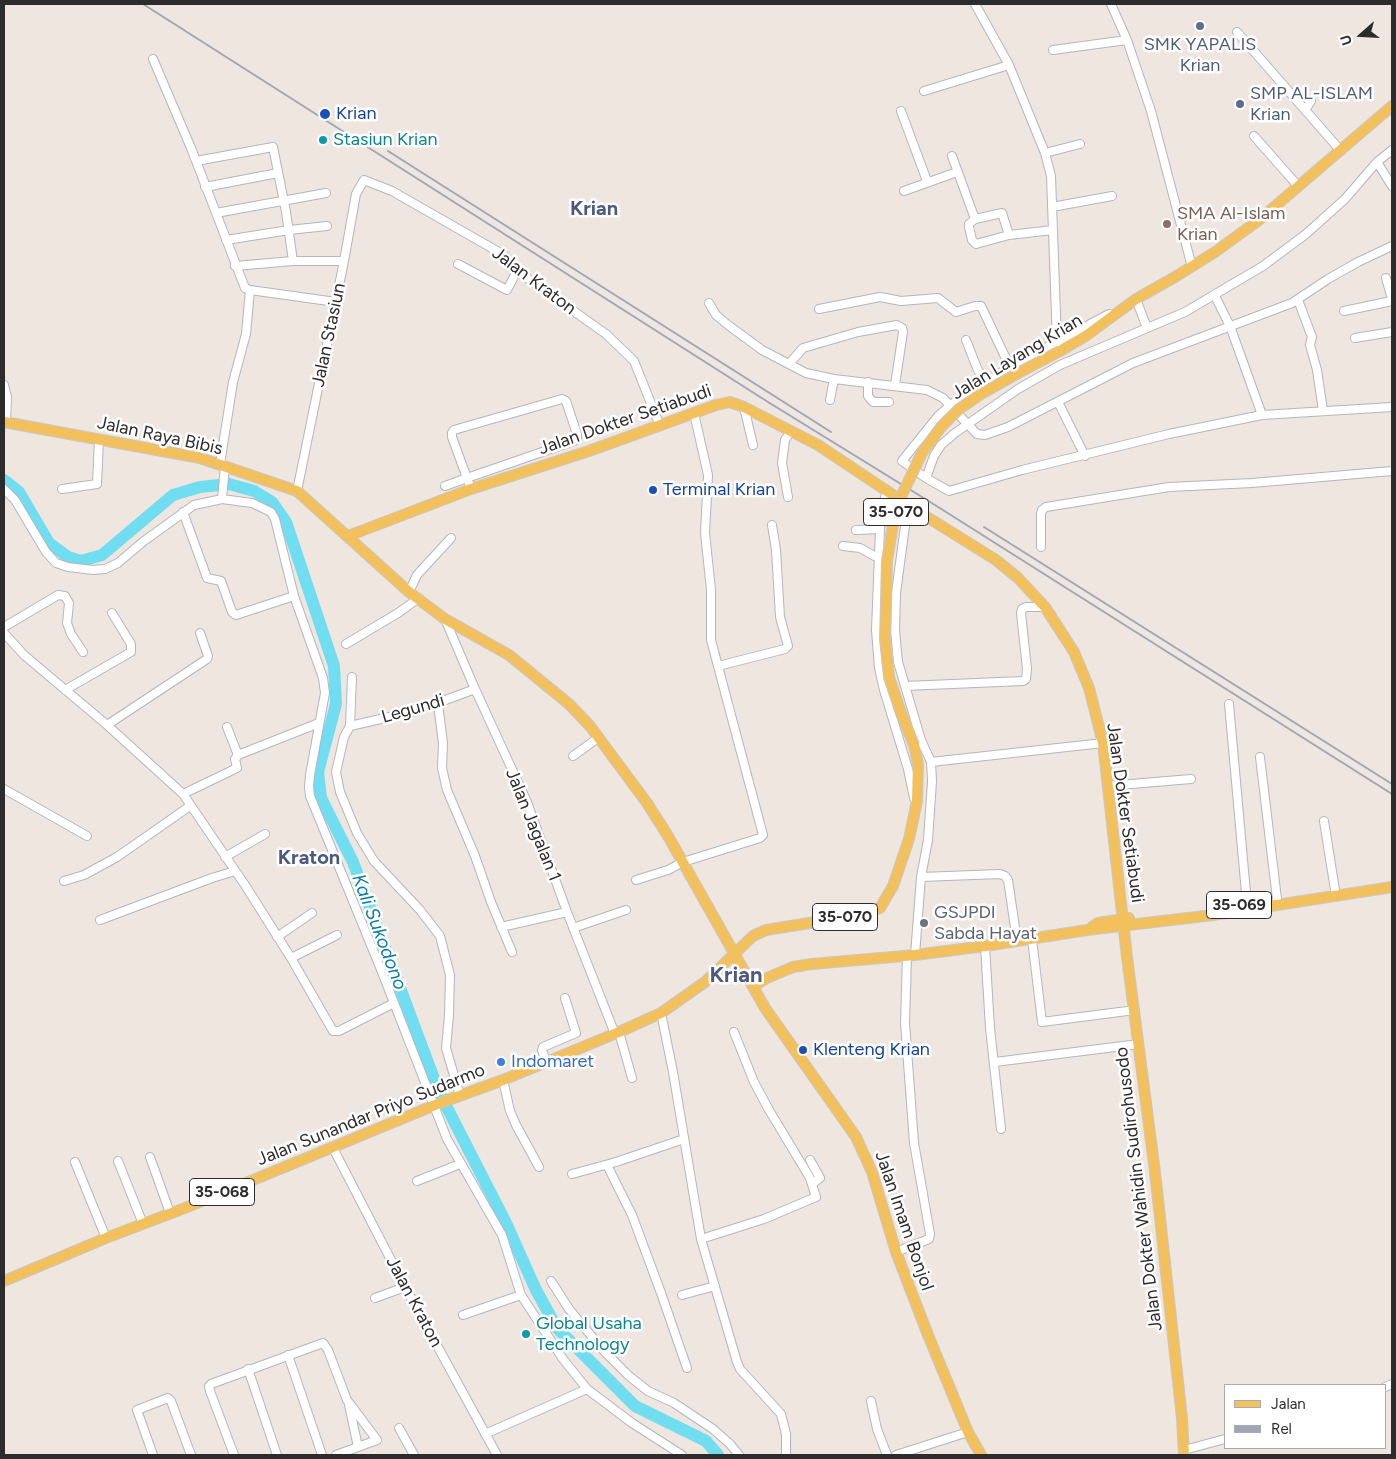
<!DOCTYPE html>
<style>
body{margin:0}
#map{position:relative;width:1396px;height:1459px;overflow:hidden;background:#eee6df;font-family:Figtree,sans-serif}
canvas{display:block}
.frame{position:absolute;inset:0;border:5px solid #2c2c2c;pointer-events:none}
.legend{position:absolute;left:1224px;top:1384px;width:162px;height:65px;box-sizing:border-box;background:#fff;border:1px solid #ababab;margin:0;padding:6px 9px;list-style:none;font-size:15px;color:#2c2c2c}
.legend li{display:flex;align-items:center;gap:10px;height:25px}
.legend b{width:25px;border:1px solid #ababab}
.north{position:absolute;left:1336px;top:10px;width:50px;height:50px;-webkit-text-stroke:4px #fff;paint-order:stroke;rotate:251deg;font-size:14px;font-weight:700;line-height:20px;text-align:center;color:#2c2c2c}
.north::after{content:'';display:block;margin:auto;width:18px;height:22px;background:#2c2c2c;clip-path:polygon(50% 0,100% 100%,50% 72%,0 100%)}
</style>
<div id="map">
<canvas width="1396" height="1459"></canvas>
<div class="frame"></div>
<ul class="legend">
<li><b style="height:6px;background:#f3c05e"></b>Jalan</li>
<li><b style="height:6px;background:#a1a6b7"></b>Rel</li>
</ul>
<div class="north">U</div>
</div>
<script>
const g = document.querySelector('canvas').getContext('2d');
g.lineJoin = 'round';
const poly = rows => new Path2D(rows.map(r => 'M' + r).join(''));
function stroke(path, color, width, dash) { g.strokeStyle = color; g.lineWidth = width; g.lineCap = dash ? 'butt' : 'round'; g.setLineDash(dash || []); g.stroke(path); }
function drawText(font, color, halo, rows, align = 'center') {
  g.font = font + ' Figtree,sans-serif'; g.lineWidth = 5; g.setLineDash([]); g.textBaseline = 'middle'; g.strokeStyle = halo; g.fillStyle = color; for (const [text, x, y, turn = 0] of rows) {
    g.save(); g.translate(x, y); g.rotate((+turn || 0) * Math.PI / 180); g.textAlign = isNaN(turn) ? turn : align; if (halo) g.strokeText(text, 0, 0); g.fillText(text, 0, 0); g.restore();
  }
}
stroke(poly([
 [4,480,19,492,49,543,68,557,81,561,102,555,173,495,200,487,229,484,254,491,272,502,286,522,334,666,336,704,318,772,321,798,353,862,439,1092,506,1223,536,1290,557,1328,635,1406,706,1441,718,1455]
]), '#70ddf1', 12);
const minor = poly([
 [975,4,1009,65,1045,153,1051,176,1057,343],
 [1111,4,1127,40,1151,111,1192,267],
 [1237,32,1340,150],
 [1053,50,1127,40],
 [153,59,191,148,245,288,250,290,336,302],
 [924,91,1009,65],
 [1305,110,1311,101],
 [901,111,927,181],
 [1254,136,1298,186],
 [1045,153,1080,144],
 [952,156,975,219,1002,213,1009,235],
 [196,161,273,147,286,212,293,261],
 [1377,162,1392,186],
 [205,187,278,173],
 [904,191,957,172],
 [1052,207,1112,196],
 [216,213,326,193],
 [975,219,969,224,969,227,972,240,976,244,1009,235,1053,230],
 [226,240,289,230,327,226],
 [458,264,507,290,517,271],
 [235,266,293,261,344,261],
 [1386,278,1392,299],
 [1215,296,1230,326,1262,415],
 [1298,300,1312,337,1310,345,1317,370,1323,411],
 [1132,302,1136,299,1147,328],
 [709,303,716,315,728,325,762,350,806,373,834,379,927,390,943,398,977,434,985,435,1008,427,1133,363,1292,303,1328,279,1358,262,1392,246],
 [819,309,880,297,901,301,938,298,956,312,975,306,981,306,1010,367],
 [1344,311,1392,301],
 [1109,314,1010,367,958,399,939,415,902,461,926,478,949,491,1022,470,1169,434,1262,415,1392,407],
 [1355,338,1392,332],
 [966,340,977,368,985,383],
 [789,364,803,348,858,332,897,325,902,328,903,332,895,385],
 [868,382,868,396,873,402,889,402],
 [4,385,7,397,6,423],
 [830,400,834,379],
 [1058,402,1085,456],
 [744,407,753,445],
 [220,464,233,382,246,334,250,290],
 [926,478,934,456,941,445,955,433,1018,389,1060,365,1185,312,1263,266,1306,234,1345,199,1377,162,1392,150],
 [445,486,467,478,574,441,577,438,577,434,566,401,562,399,454,430,452,433,452,437,467,478,471,489],
 [4,489,15,500,46,552,56,563,68,567,93,570,105,569,118,563,144,541,194,505,222,499,252,503,271,512,275,519,294,596,323,678,325,693,310,775,309,787,310,796,382,972,447,1139,502,1235,521,1295,563,1359,587,1389,632,1423,682,1455],
 [62,489,97,484,99,440],
 [297,491,344,261,356,194,364,180,392,191,504,255,517,271,606,334,634,361,660,426],
 [887,491,883,504,880,529,876,630,879,668,884,690,908,769,914,798],
 [788,497,782,463,785,440,791,431],
 [222,499,225,466],
 [911,507,905,526,896,593,895,630,898,662,921,740,931,762,932,781,928,840,921,877,915,955],
 [183,512,206,575,207,578,221,581,232,612,236,615,294,596],
 [856,530,880,529],
 [843,546,860,548,878,558],
 [1041,547,1041,514,1042,510,1046,507,1169,487,1252,483,1392,471],
 [409,592,417,575,451,538],
 [445,619,475,689,527,802,567,912,615,1034],
 [4,627,58,595,65,596,69,603,67,623,71,634,83,652],
 [4,633,24,655,107,725,183,794,245,885,291,958,333,1031,339,1031,394,1003],
 [346,644,398,613,419,598],
 [718,666,785,649,788,646,780,617,776,550,772,525],
 [352,677,350,726,344,737,336,772,340,792,357,833,374,861,420,910,440,936,450,975,449,1015,446,1048,460,1096],
 [905,686,1023,681,1026,679,1027,669,1021,613,1022,609,1026,607,1045,607],
 [65,690,131,652,131,644,112,613],
 [438,704,443,743,442,768,447,790,475,856,491,902,512,952],
 [1229,704,1247,904],
 [107,725,207,659,208,656,200,633],
 [350,726,416,711,475,689],
 [227,727,238,755,319,723],
 [573,756,598,738],
 [1260,757,1277,899],
 [931,762,1103,743],
 [1107,786,1191,779],
 [4,789,87,836],
 [183,794,237,768,235,759,238,755],
 [1324,821,1335,890],
 [225,857,265,834],
 [921,877,1000,874,1005,876,1008,880,1017,941],
 [636,880,668,870,683,862,760,838,763,835,711,640,711,590,705,533,708,475,694,413],
 [64,881,84,875,117,857,190,806],
 [100,920,212,878,235,871],
 [501,927,567,912],
 [573,928,626,910],
 [277,937,312,913],
 [1032,939,1042,1022,1135,1010],
 [985,946,990,1028,1001,1129],
 [291,958,337,935],
 [661,1013,673,1072,701,1239,737,1362,740,1369,781,1414,786,1434,786,1455],
 [619,1032,632,1078],
 [546,1062,542,1050,543,1047,576,1033,565,998],
 [995,1062,1139,1044],
 [503,1080,510,1111,516,1125,539,1167],
 [333,1148,405,1287,497,1455],
 [150,1157,170,1213],
 [810,1160,820,1178,812,1184],
 [118,1161,143,1224],
 [75,1162,106,1238],
 [607,1165,632,1215,661,1293,687,1368],
 [572,1174,616,1162,684,1139],
 [417,1181,460,1164],
 [701,1239,764,1219,816,1197,810,1178,769,1110,754,1082,734,1032],
 [896,1252,929,1239,930,1234,914,1143,905,1023,907,956],
 [551,1281,569,1309,604,1351,629,1376,648,1391,674,1403,713,1429,730,1444,739,1455],
 [682,1295,715,1286],
 [375,1298,405,1287],
 [463,1315,521,1295],
 [288,1355,322,1455],
 [248,1369,277,1455],
 [1385,1387,1392,1384],
 [871,1401,877,1429,887,1455],
 [349,1405,358,1447],
 [399,1428,414,1455],
 [485,1434,587,1389],
 [1184,1450,1225,1439],
 [153,1455,137,1410,168,1398,171,1401,191,1455],
 [234,1455,210,1391,209,1386,211,1384,323,1343,328,1350,347,1400,377,1440,336,1455],
 [896,1455,968,1432]
]);
const major = poly([
 [1060,351,1087,335,1136,299,1175,277,1215,252,1259,220,1392,106],
 [4,422,200,458,297,491,409,592,445,619,509,655,569,704,590,726,647,803,668,836,765,1008,856,1137,872,1172,896,1252,928,1335,968,1432,981,1455],
 [348,536,471,489,589,451,716,405,730,402,744,407,818,445,911,507,996,560,1018,578,1045,607,1074,652,1089,688,1103,743,1127,957,1155,1172,1182,1418,1184,1455],
 [1092,927,1098,923,1129,918],
 [754,986,767,978,793,967,812,964,915,955,985,946,1087,930,1213,915,1392,887],
 [4,1281,106,1238,185,1208,440,1103,503,1080,619,1032,661,1013,705,982,753,936,766,930,853,916,880,908,893,886,909,839,917,801,918,764,914,745]
]);
stroke(minor, '#b2b6c0', 10);
stroke(major, '#c8c8c8', 12);
stroke(minor, '#fff', 8);
stroke(major, '#f3c05e', 10);
stroke(poly([
 [143,4,768,402,935,505,1392,794],
 [388,151,831,432],
 [984,527,1392,784]
]), '#a1a6b7', 2);
const majorBridge = poly([
 [914,745,901,713,889,677,885,639,887,561,893,524,899,501,922,453,941,427,959,409,981,394,1020,372,1060,351]
]);
stroke(majorBridge, '#c8c8c8', 12, []);
stroke(majorBridge, '#f3c05e', 10);
for (const [x, y, r, color] of [
 [1200,26,5,"#5c6f8a"],
 [1240,104,5,"#5c6f8a"],
 [325,114,6,"#1a4fb4"],
 [323,140,5,"#0f9aa8"],
 [1167,224,5,"#8d6e63"],
 [653,490,5,"#1a4fb4"],
 [924,923,5,"#6b7280"],
 [803,1050,5,"#1a4fb4"],
 [501,1062,5,"#3f7fe0"],
 [526,1334,5,"#0f9aa8"]
]) { const dot = new Path2D(); dot.arc(x, y, r, 0, 2 * Math.PI); g.fillStyle = color; g.fill(dot); stroke(dot, '#fff', 2); }
for (const [x, y, w] of [
 [896,512,65],
 [1239,905,65],
 [845,917,65],
 [222,1192,65]
]) { const box = new Path2D(); box.roundRect(x - w / 2, y - 13.5, w, 27, 4); g.fillStyle = '#fff'; g.fill(box); stroke(box, '#2c2c2c', 1); }
drawText('bold 16px', '#2c2c2c', null, [
 ["35-070",896,512],
 ["35-069",1239,905],
 ["35-070",845,917],
 ["35-068",222,1192]
]);
drawText('18px', '#4e5e75', '#fff', [
 ["SMK YAPALIS",1200,45],
 ["Krian",1200,66],
 ["SMP AL-ISLAM",1250,94,"left"],
 ["Krian",1250,115,"left"]
]);
drawText('18px', '#164399', '#fff', [
 ["Krian",336,114],
 ["Terminal Krian",663,490],
 ["Klenteng Krian",813,1050]
], 'left');
drawText('18px', '#0d838f', '#fff', [
 ["Stasiun Krian",333,140],
 ["Global Usaha",536,1324],
 ["Technology",536,1345]
], 'left');
drawText('18px', '#785e54', '#fff', [
 ["SMA Al-Islam",1177,214],
 ["Krian",1177,235]
], 'left');
drawText('18px', '#2c2c2c', '#fff', [
 ["Jalan Kraton",534,281,37],
 ["Jalan Stasiun",329,335,-78],
 ["Jalan Layang Krian",1017,357,-31],
 ["Jalan Dokter Setiabudi",625,420,-19],
 ["Jalan Raya Bibis",160,436,12],
 ["Legundi",413,709,-16],
 ["Jalan Dokter Setiabudi",1125,813,82],
 ["Jalan Jagalan 1",533,825,68],
 ["Jalan Sunandar Priyo Sudarmo",371,1115,-22],
 ["Jalan Dokter Wahidin Sudirohusodo",1139,1189,-97],
 ["Jalan Imam Bonjol",904,1221,71],
 ["Jalan Kraton",414,1302,62]
]);
drawText('18px', '#5b616d', '#fff', [
 ["GSJPDI",934,913],
 ["Sabda Hayat",934,934]
], 'left');
drawText('18px', '#366cbe', '#fff', [
 ["Indomaret",511,1062]
], 'left');
drawText('italic 19px', '#0b7ea1', '#fff', [
 ["Kali Sukodono",379,932,69]
]);
drawText('bold 20px', '#4b5a7e', '#fff', [
 ["Krian",594,209],
 ["Kraton",309,858]
]);
drawText('bold 22px', '#4b5a7e', '#fff', [
 ["Krian",736,976]
]);
</script>
